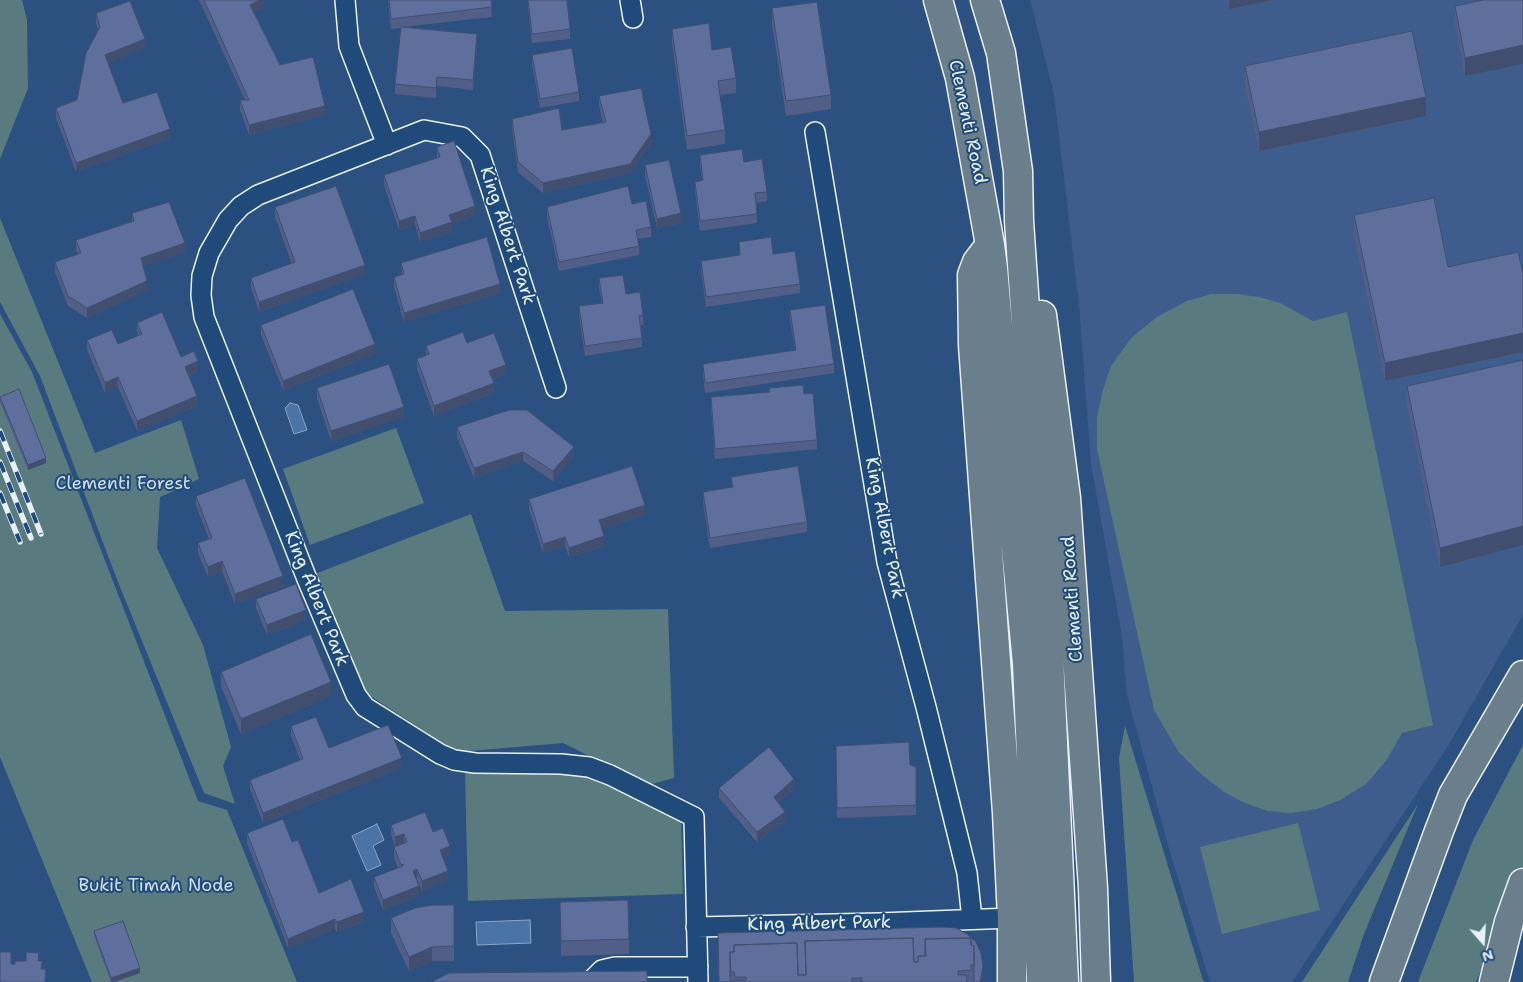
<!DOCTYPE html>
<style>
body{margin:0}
#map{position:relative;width:1523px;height:982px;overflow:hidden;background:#2c5181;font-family:"Shantell Sans",sans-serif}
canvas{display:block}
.north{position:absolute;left:1458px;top:917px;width:50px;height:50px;-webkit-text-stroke:4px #1f4a7a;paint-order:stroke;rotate:161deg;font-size:14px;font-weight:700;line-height:20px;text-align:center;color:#e8f1f8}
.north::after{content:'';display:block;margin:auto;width:18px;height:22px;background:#e8f1f8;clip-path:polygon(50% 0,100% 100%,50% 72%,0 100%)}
</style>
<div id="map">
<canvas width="1523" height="982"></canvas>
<div class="north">N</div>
</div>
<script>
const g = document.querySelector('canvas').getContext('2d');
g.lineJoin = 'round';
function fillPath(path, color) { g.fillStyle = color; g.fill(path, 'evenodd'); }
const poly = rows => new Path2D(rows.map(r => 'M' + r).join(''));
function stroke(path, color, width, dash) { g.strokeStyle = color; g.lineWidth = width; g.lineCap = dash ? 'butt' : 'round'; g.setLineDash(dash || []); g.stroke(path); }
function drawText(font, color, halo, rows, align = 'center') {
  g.font = font + ' "Shantell Sans",sans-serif'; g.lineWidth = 4; g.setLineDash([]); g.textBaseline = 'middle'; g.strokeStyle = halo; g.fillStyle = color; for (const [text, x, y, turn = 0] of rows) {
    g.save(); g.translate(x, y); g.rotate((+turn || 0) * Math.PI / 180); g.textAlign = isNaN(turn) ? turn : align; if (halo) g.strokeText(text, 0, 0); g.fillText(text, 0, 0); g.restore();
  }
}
fillPath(poly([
 [1030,0,1523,0,1523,615,1448,746,1292,982,1212,982,1209,979,1168,845,1127,695,1122,637,1091,464,1079,304,1054,94]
]), '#3e5d8c');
fillPath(poly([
 [0,0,22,0,27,20,28,88,0,159],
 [0,218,95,453,181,420,199,479,160,497,157,548,203,645,231,747,223,766,235,804,204,793,118,582,40,376,0,302],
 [1211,294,1236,294,1259,297,1280,303,1313,321,1347,312,1433,725,1402,733,1386,761,1366,784,1340,800,1317,809,1291,813,1267,811,1243,802,1224,792,1201,774,1178,751,1154,710,1097,449,1097,417,1103,390,1111,366,1132,337,1157,317,1187,301],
 [0,314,32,372,198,801,227,810,297,982,92,982,0,757],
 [396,428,424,503,310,545,283,469],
 [471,514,505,611,668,609,674,778,648,785,563,743,457,752,364,692,312,575],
 [1125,726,1203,980,1205,982,1134,982,1119,758],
 [1523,745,1523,875,1476,982,1418,982,1473,840],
 [465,772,586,774,681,821,683,894,468,901],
 [1418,804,1364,934,1348,982,1302,982],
 [1298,823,1320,910,1222,934,1200,847]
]), '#597b80');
const water = poly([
 [290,403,298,405,307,430,294,434,285,408,290,403],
 [377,824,384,840,373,846,381,865,367,871,352,836,377,824],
 [530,920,531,943,477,945,476,922,530,920]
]);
fillPath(water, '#4974a4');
stroke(water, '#89a6c6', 1);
const minor = poly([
 [345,0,349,46,387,145],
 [630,0,633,18],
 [815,132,887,562,926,707,967,873,972,919],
 [556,388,480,155,462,137,424,130,258,195,241,206,228,220,209,253,202,276,201,295,204,317,307,579,356,695,365,707,440,754,454,760,475,763,561,764,589,767,610,775,694,817,698,982],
 [696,927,879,923,1012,918],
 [592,980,602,970,615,967,698,967]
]);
const primary = poly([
 [938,0,960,78,990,245,993,268,1001,359,1008,466,1027,663,1041,982],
 [985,0,1001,53,1018,171,1019,221,1049,656,1064,982],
 [990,245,977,262,972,275,973,345,1007,813,1012,918,1012,982],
 [1042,315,1066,498,1093,888,1096,982]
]);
const motorway = poly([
 [1384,982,1439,831,1453,795,1523,675],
 [1494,982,1509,922,1523,883]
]);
stroke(minor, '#e8f1f8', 22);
stroke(primary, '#e8f1f8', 31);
stroke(motorway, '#e8f1f8', 31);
stroke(minor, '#1f4a7a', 19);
stroke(primary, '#6b7e8b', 28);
stroke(motorway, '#6b7e8b', 28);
const rail = poly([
 [0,431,41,534],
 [0,462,31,538],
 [0,493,20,542]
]);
stroke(rail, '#e8f1f8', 5.5);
stroke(rail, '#1f4a7a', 4, [11]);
fillPath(poly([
 [199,0,264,0,264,7,253,13,280,65,325,115,249,135,240,110,240,100,245,100],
 [388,0,491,0,492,17,402,27,477,44,473,90,437,86,436,98,395,94,395,84,401,28,391,29],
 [528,0,570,29,570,39,532,43,528,8],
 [1227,0,1273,0,1229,9],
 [1523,0,1523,64,1465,76,1455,25,1455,6],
 [772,8,831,95,831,109,786,116,772,23],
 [96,13,145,48,108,63,123,103,170,138,76,172,56,118,56,108,77,100,98,30,96,23],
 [672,29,712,50,736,78,736,93,720,95,725,130,725,144,687,150,672,43],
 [532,55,579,92,579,101,540,108,532,64],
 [1245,66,1426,116,1259,151,1245,85],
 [599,96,651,143,630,173,543,193,518,172,512,129,512,119,562,130,603,122,599,106],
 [437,147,475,216,452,224,452,232,420,242,415,225,399,230,384,185,384,175,437,158],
 [700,155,744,162,767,192,767,201,756,203,757,214,757,223,700,231,695,191,695,182,702,181,700,164],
 [645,165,681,223,657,228,645,175],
 [632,204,651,227,651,237,637,239,639,246,639,255,559,271,547,217,547,207],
 [275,207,365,274,259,312,251,288,251,278,292,264,275,217],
 [132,213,185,252,143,266,147,290,87,318,68,306,55,272,55,262,78,254,76,250,76,240,132,221],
 [1354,215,1448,267,1523,274,1523,352,1385,381,1354,234],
 [739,242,773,254,800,284,800,293,706,307,701,270,701,261,739,255],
 [401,263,500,293,404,322,394,287,394,277,402,275],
 [599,278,626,294,643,315,643,325,640,325,642,338,642,347,585,356,579,316,579,306,602,303,599,288],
 [790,310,834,364,834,373,705,393,703,374,703,364,795,350,790,320],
 [137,323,181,357,198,371,189,375,197,406,137,431,118,387,105,393,87,350,87,340,118,344,138,336,137,332],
 [261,325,375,354,283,390,261,335],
 [467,343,506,374,493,379,494,393,434,416,417,369,417,359,426,356,426,346],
 [1523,360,1440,567,1407,405,1407,386],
 [317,388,404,417,331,441,317,398],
 [769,388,804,394,817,440,817,449,715,459,711,407,711,397,769,392],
 [0,397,46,463,28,470,0,402],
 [457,427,574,456,553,481,523,461,474,478,457,437],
 [731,477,807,522,807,532,710,548,703,502,703,492,732,487],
 [196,496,283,586,235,604,222,571,208,577,198,553,198,543,209,539,196,506],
 [529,499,645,515,602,529,604,546,569,557,565,546,543,553,529,509],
 [256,599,306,620,267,635,256,608],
 [221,672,331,696,241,734,221,686],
 [291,726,329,748,402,768,263,823,250,789,250,780,300,760,291,736],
 [836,746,916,767,916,815,837,818],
 [719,788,794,789,778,803,785,821,757,842,719,798],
 [391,825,433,832,450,855,443,858,448,880,422,891,417,879,416,879,419,896,383,910,374,887,374,877,398,868,394,857,394,847,395,847,391,835],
 [247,833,292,842,319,893,364,921,337,932,335,929,288,948,247,843],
 [560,902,629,939,629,954,561,956],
 [454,905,454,961,432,961,409,971,391,933,391,918],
 [943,927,983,975,982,982,719,982,718,933],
 [94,931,140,973,114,982,111,982,94,936]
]), '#515f88');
fillPath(poly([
 [259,0,264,0,264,7,250,15,250,5],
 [1229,0,1273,0,1229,9],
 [477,34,477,44,473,90,473,80],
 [145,39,145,48,105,65,105,55],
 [1523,45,1523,64,1465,76,1465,58],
 [437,77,437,86,436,98,436,88],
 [1426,97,1426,116,1259,151,1259,132],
 [325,106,325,115,249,135,249,125],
 [170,129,170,138,76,172,76,163],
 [651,134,651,143,630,173,543,193,543,183],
 [475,206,475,216,452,224,452,232,420,242,420,233,449,215],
 [681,213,681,223,657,228,657,219],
 [415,216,415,225,399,230,399,221],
 [185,243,185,252,141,267,141,258],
 [365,265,365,274,259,312,259,302],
 [147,281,147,290,87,318,87,308],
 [500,284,500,293,404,322,404,313],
 [1523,333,1523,352,1385,381,1385,363],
 [375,344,375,354,283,390,283,381],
 [198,361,198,371,185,376,185,367],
 [506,365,506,374,489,380,489,371],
 [118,377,118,387,105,393,105,383],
 [494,383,494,393,434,416,434,406],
 [197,396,197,406,137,431,137,421],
 [404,407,404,417,331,441,331,431],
 [574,447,574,456,553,481,553,471],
 [523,452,523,461,474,478,474,468],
 [46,458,46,463,28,470,28,465],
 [645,505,645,515,599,530,599,520],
 [1523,526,1523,545,1440,567,1440,548],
 [604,536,604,546,569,557,569,548],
 [565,537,565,546,543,553,543,544],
 [222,561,222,571,208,577,208,567],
 [283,576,283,586,235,604,235,594],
 [306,610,306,620,267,635,267,625],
 [331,682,331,696,241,734,241,719],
 [402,758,402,768,263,823,263,813],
 [794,779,794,789,774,807,774,797],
 [785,812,785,821,757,842,757,832],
 [404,834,404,844,395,847,395,837],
 [450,846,450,855,440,860,440,850],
 [417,869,417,879,413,881,413,871],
 [448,871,448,880,422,891,422,881],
 [419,886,419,896,383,910,383,900],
 [364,912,364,921,337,932,337,922],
 [335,919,335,929,288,948,288,939],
 [432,947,432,961,409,971,409,957],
 [983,966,983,975,982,982,980,982],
 [140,968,140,973,114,982,111,982,111,978]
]), '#424e6f');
const building = poly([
 [204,0,259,0,250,5,280,65,313,57,325,106,249,125,240,100,249,100,204,0],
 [389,0,491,0,492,7,391,19,389,0],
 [528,0,567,0,570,29,532,34,528,0],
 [1483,0,1523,0,1523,45,1465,58,1455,6,1483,0],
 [130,1,145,39,105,55,123,103,157,92,170,129,76,163,56,108,77,100,86,53,100,27,96,13,130,1],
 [817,2,831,95,786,101,772,8,817,2],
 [709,23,712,50,731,47,736,78,718,81,725,130,687,136,672,29,709,23],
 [401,27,477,34,473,80,437,77,436,88,395,84,401,27],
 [1412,31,1426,97,1259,132,1245,66,1412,31],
 [572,48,579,92,540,99,532,55,572,48],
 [641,88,651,134,630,164,543,183,518,162,512,119,559,108,562,130,606,122,599,96,641,88],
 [454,141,475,206,449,215,452,222,420,233,415,216,399,221,384,175,440,157,437,147,454,141],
 [742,149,744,162,762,159,767,192,755,193,757,214,700,221,695,182,703,180,700,155,742,149],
 [669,160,681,213,657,219,645,165,669,160],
 [336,186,365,265,259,302,251,278,295,262,275,207,336,186],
 [628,186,632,204,646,201,651,227,636,230,639,246,559,262,547,207,628,186],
 [1434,198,1448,267,1518,252,1523,274,1523,333,1385,363,1354,215,1434,198],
 [169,202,185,243,141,258,147,281,87,308,68,296,55,262,81,253,76,240,134,221,132,213,169,202],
 [487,237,500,284,404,313,394,277,404,274,401,263,487,237],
 [771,237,773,254,795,251,800,284,706,297,701,261,740,255,739,242,771,237],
 [623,275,626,294,640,292,643,315,639,316,642,338,585,346,579,306,603,303,599,278,623,275],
 [353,289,375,344,283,381,261,325,353,289],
 [825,305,834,364,705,383,703,364,796,350,790,310,825,305],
 [162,312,181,357,194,351,198,361,185,367,197,396,137,421,118,377,105,383,87,340,112,330,118,344,142,334,137,323,162,312],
 [463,332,467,343,494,333,506,365,489,371,494,383,434,406,417,359,429,354,426,346,463,332],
 [1523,360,1523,526,1440,548,1407,386,1523,360],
 [389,364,404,407,331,431,317,388,389,364],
 [803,385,804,394,813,393,817,440,715,449,711,397,770,392,769,388,803,385],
 [19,389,46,458,28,465,0,397,19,389],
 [509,410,527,410,574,447,553,471,523,452,474,468,457,427,509,410],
 [632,466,645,505,599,520,604,536,569,548,565,537,543,544,529,499,632,466],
 [798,466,807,522,710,538,703,492,733,487,731,477,798,466],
 [245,478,283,576,235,594,222,561,208,567,198,543,212,538,196,496,245,478],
 [296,584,306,610,267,625,256,599,296,584],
 [311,634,331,682,241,719,221,672,311,634],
 [316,717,329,748,388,725,402,758,263,813,250,780,303,759,291,726,316,717],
 [909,742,910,765,916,767,916,805,837,808,836,746,909,742],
 [769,747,794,779,774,797,785,812,757,832,719,788,769,747],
 [425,812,433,832,443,828,450,846,440,850,448,871,422,881,417,869,413,871,419,886,383,900,374,877,403,866,403,864,401,865,394,847,407,842,404,834,395,837,391,825,425,812],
 [283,819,292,842,298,840,319,893,351,879,364,912,337,922,335,919,288,939,247,833,283,819],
 [628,900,629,939,561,941,560,902,628,900],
 [432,905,454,905,454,946,432,947,409,957,391,918,415,908,432,905],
 [123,921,140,968,111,978,94,931,123,921],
 [943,927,956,928,967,934,976,942,981,953,983,966,980,982,974,982,974,946,971,945,971,938,925,939,925,956,918,956,918,962,914,962,913,938,805,941,806,975,798,975,797,943,734,945,734,952,730,952,730,982,719,982,718,933,943,927],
 [913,938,914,962,918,962,918,956,926,956,925,939,971,938,971,945,974,946,974,965,971,965,971,970,958,971,958,975,966,975,967,982,862,982,862,978,852,978,852,982,725,982,746,980,746,977,735,977,734,972,731,972,730,952,734,952,734,945,797,943,798,975,806,975,805,941,913,938],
 [0,952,11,952,11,964,15,964,15,961,26,961,26,952,39,953,38,961,42,961,41,969,46,969,45,982,0,982,0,952],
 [647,971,647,982,431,982,449,973,647,971]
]);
fillPath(building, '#5e6f9e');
stroke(building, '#424e6f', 1);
drawText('18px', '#e8f1f8', '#1f4a7a', [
 ["Clementi Road",967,122,78],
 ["King Albert Park",507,236,72],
 ["King Albert Park",884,528,79],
 ["King Albert Park",316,599,68],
 ["Clementi Road",1073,599,-94],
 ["King Albert Park",819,924,-1]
]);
drawText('18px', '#d3dfe6', '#1f4a7a', [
 ["Clementi Forest",123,484],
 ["Bukit Timah Node",156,886]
]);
</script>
